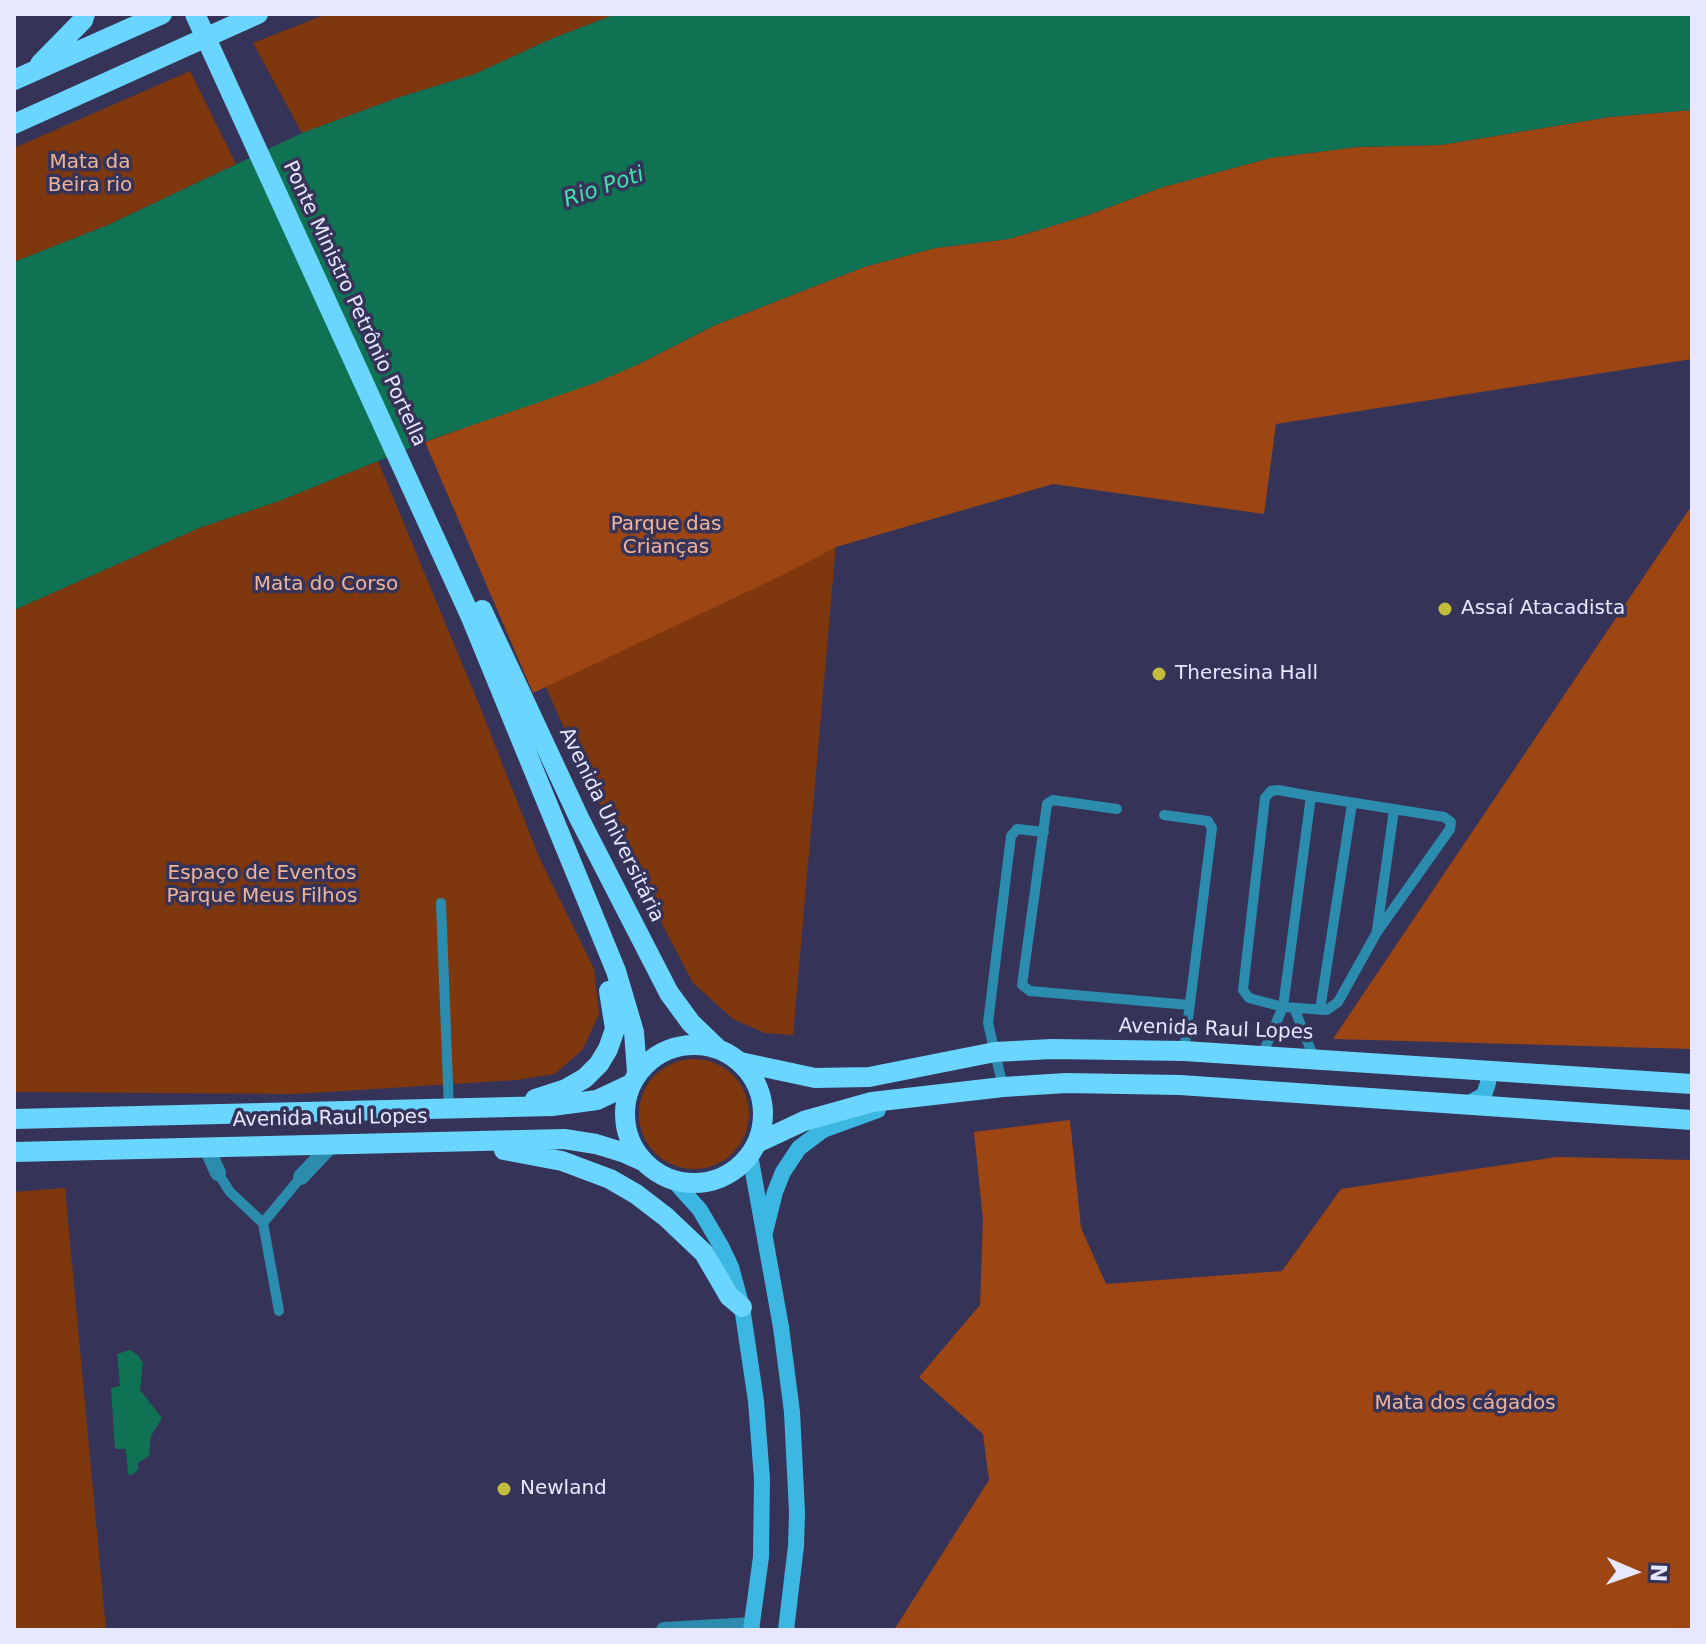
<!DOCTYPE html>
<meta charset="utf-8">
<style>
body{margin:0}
#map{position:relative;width:1706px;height:1644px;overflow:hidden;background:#363359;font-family:"DejaVu Sans",sans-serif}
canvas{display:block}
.frame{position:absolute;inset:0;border:16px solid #e7e7ff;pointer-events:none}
.north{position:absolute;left:1594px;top:1532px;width:80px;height:80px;-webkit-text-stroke:6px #363359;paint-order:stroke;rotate:92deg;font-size:22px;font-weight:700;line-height:32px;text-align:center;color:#e7e7ff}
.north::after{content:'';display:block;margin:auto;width:28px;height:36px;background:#e7e7ff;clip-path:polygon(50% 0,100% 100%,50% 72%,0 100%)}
</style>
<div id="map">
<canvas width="1706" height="1644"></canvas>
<div class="frame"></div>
<div class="north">N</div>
</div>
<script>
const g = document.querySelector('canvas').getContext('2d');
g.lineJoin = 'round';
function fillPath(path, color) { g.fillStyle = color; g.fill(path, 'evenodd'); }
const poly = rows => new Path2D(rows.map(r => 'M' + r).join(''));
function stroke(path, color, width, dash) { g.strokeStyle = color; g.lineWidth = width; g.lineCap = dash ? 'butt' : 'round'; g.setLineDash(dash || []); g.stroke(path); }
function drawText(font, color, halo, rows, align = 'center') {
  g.font = font + ' "DejaVu Sans",sans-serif'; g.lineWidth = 7; g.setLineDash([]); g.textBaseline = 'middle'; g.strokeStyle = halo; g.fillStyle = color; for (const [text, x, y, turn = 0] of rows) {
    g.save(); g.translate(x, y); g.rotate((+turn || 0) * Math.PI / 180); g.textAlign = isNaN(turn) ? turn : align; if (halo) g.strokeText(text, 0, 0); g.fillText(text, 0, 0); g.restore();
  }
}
fillPath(poly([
 [327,14,616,14,551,39,475,74,397,98,302,133,253,43],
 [190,71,236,164,108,225,14,262,14,148],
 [378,461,478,702,539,857,594,969,599,1014,583,1049,555,1074,517,1080,295,1094,14,1092,14,610,199,528,279,501],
 [841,487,793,1035,765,1033,733,1019,693,983,588,782,504,593],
 '639 1114a55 55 0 1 1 110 0a55 55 0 1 1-110 0Z',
 [65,1188,106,1630,14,1630,14,1192]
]), '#7f370d');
fillPath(poly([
 [1692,110,1692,359,1276,424,1264,514,1053,484,836,547,787,573,533,693,425,442,639,364,713,326,864,267,935,248,1009,239,1088,215,1163,187,1270,158,1357,147,1440,145,1610,117],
 [1692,505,1692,1049,1333,1039],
 [1070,1120,1081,1228,1106,1284,1282,1271,1341,1189,1557,1157,1692,1160,1692,1630,894,1630,989,1480,983,1434,919,1377,980,1305,983,1219,974,1132]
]), '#9d4613');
fillPath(poly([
 [616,14,1692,14,1692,110,1609,117,1440,145,1357,147,1270,158,1163,187,1088,215,1009,239,935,248,864,267,713,326,639,364,595,383,432,439,279,501,199,528,14,610,14,262,108,225,302,133,397,98,475,74,551,39],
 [130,1350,138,1355,143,1363,140,1390,162,1418,151,1436,149,1456,138,1463,138,1469,134,1474,128,1475,126,1449,115,1449,111,1388,120,1386,117,1354]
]), '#0f7253');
stroke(poly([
 [1311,796,1444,817,1451,822,1450,829,1377,932,1338,1002,1327,1010,1283,1007,1311,796],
 [1117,809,1053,800,1047,804,1022,985,1030,991,1189,1005],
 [1164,815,1208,821,1212,828,1184,1051],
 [441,903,449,1109],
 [1377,930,1394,810],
 [1294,1008,1314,1058],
 [1320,1010,1352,804],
 [1262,1055,1283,1007,1249,998,1243,990,1265,798,1271,791,1278,790,1311,796],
 [1003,1087,988,1023,1011,836,1017,829,1044,832],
 [218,1173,230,1192,263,1223,279,1311],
 [263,1223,301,1177]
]), '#2b8cad', 10);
stroke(poly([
 [206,1146,218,1173],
 [301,1177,333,1143],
 [664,1630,752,1625]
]), '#2b8cad', 16);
stroke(poly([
 [1466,1105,1484,1095,1488,1083,1488,1069],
 [750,1155,781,1327,792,1412,797,1512,796,1546,786,1630],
 [674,1181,700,1210,721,1246,731,1267,742,1307,756,1401,762,1479,761,1557,751,1630],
 [765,1232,775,1192,783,1172,799,1148,823,1130,878,1110]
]), '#3cb7e1', 16);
stroke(poly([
 [40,64,83,20,85,14],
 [14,80,162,14],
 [14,124,258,14],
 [482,610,579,818,669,993,691,1023,717,1048],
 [470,615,616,971,634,1032,637,1072],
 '625 1114a69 69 0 1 1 138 0a69 69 0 1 1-138 0Z',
 [740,1062,815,1078,869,1077,995,1052,1052,1049,1184,1051,1692,1084],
 [535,1099,566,1089,585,1078,599,1064,608,1049,615,1029,609,991],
 [14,1119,552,1106,597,1100,631,1084],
 [757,1143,804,1121,872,1102,1003,1087,1066,1083,1180,1085,1692,1120],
 [504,1150,562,1161,610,1179,636,1194,666,1217,704,1253,729,1296,742,1307],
 [14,1152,564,1139,596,1144,625,1153,643,1161]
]), '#6ad5fe', 20);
stroke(poly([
 [195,14,470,615]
]), '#6ad5fe', 20);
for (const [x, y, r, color] of [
 [1445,609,8,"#c4bc3d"],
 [1159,674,8,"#c4bc3d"],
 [504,1489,8,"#c4bc3d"]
]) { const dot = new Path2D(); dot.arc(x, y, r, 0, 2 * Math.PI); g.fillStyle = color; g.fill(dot); stroke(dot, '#363359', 3); }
drawText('20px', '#efb59a', '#363359', [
 ["Mata da",90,163],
 ["Beira rio",90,186],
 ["Parque das",666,525],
 ["Crianças",666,548],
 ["Mata do Corso",326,585],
 ["Espaço de Eventos",262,874],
 ["Parque Meus Filhos",262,897],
 ["Mata dos cágados",1465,1404]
]);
drawText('20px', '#e7e7ff', '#363359', [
 ["Ponte Ministro Petrônio Portella",354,304,65],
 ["Avenida Universitária",611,825,64],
 ["Avenida Raul Lopes",1216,1030,2],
 ["Avenida Raul Lopes",330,1119,-1]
]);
drawText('20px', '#e7e7ff', '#363359', [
 ["Assaí Atacadista",1461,609],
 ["Theresina Hall",1175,674],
 ["Newland",520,1489]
], 'left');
drawText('italic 22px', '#3ee3ac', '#363359', [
 ["Rio Poti",604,188,-19]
]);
</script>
